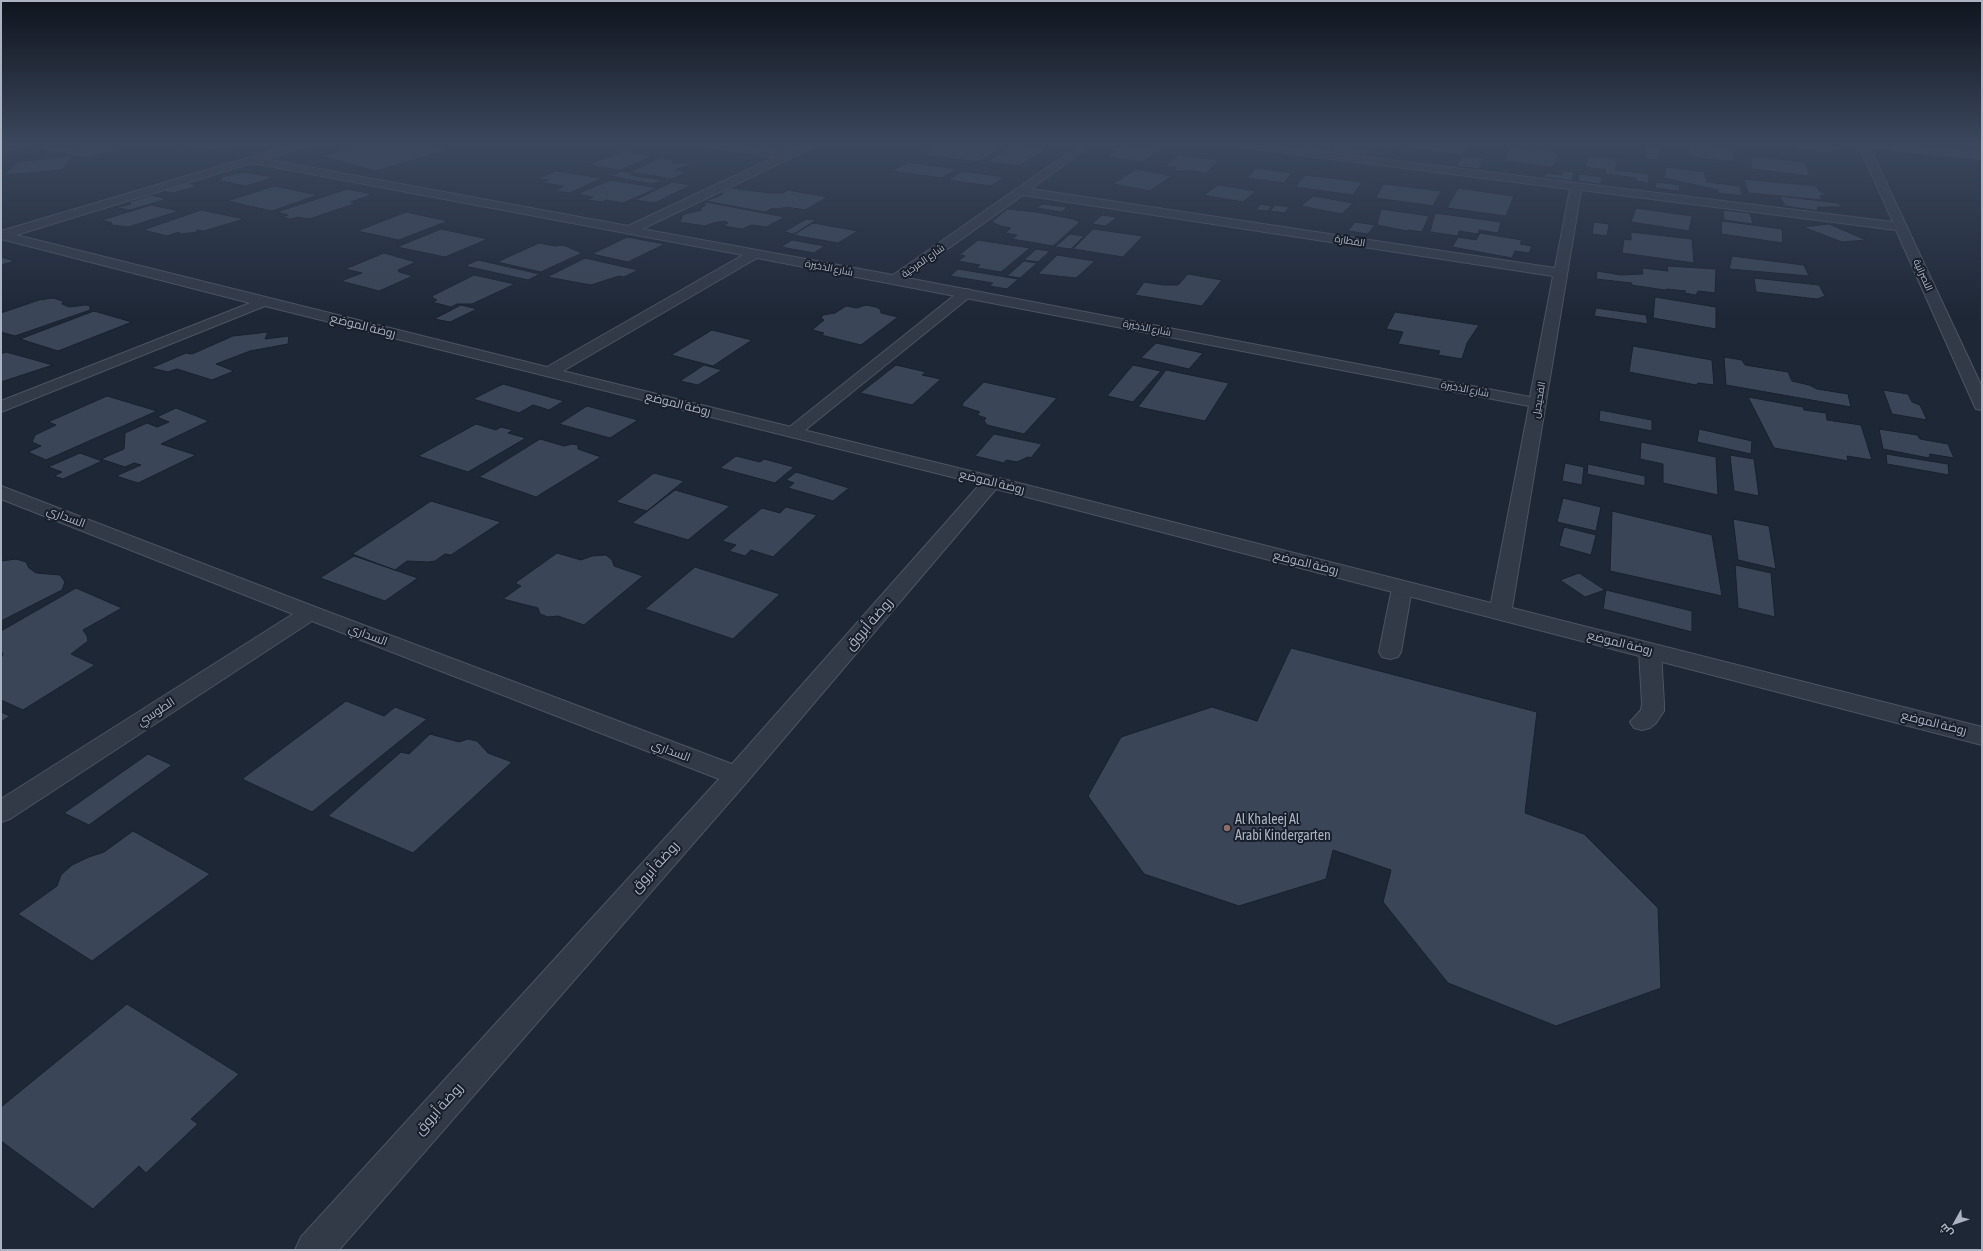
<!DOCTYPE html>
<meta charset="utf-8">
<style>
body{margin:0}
#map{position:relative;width:1983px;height:1251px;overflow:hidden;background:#1e2736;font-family:"Asap Condensed",Cairo,sans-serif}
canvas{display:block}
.frame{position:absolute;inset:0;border:2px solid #acb4c4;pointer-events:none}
.north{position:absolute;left:1935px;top:1203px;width:40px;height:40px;-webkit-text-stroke:3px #181f2b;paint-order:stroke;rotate:230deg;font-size:11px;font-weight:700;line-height:16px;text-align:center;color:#acb4c4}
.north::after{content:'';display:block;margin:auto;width:14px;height:18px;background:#acb4c4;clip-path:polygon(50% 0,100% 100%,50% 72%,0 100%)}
</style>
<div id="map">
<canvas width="1983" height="1251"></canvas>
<div class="frame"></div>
<div class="north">ش</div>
</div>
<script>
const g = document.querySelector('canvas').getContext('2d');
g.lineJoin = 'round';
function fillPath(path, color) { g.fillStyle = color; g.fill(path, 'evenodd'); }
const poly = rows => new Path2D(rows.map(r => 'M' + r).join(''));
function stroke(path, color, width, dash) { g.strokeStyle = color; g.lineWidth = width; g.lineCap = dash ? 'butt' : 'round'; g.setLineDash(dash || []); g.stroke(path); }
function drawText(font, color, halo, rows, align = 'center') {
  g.font = font + ' "Asap Condensed",Cairo,sans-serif'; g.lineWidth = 4; g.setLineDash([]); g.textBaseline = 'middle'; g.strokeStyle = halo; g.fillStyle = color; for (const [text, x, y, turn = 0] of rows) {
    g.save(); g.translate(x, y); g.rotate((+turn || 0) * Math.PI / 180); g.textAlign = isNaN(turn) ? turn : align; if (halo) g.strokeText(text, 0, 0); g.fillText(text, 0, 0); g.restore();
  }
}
const building = poly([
 [95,144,119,149,86,158,62,153,95,144],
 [179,144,239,144,213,150,179,144],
 [367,144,425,144,449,150,375,171,321,156,367,144],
 [932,144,999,144,1006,145,978,162,926,155,934,150,923,149,932,144],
 [1344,144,1391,144,1389,148,1384,149,1371,148,1368,145,1354,146,1344,144],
 [1410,144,1468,144,1462,155,1408,148,1410,144],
 [1688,144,1732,149,1735,162,1690,157,1688,144],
 [1014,145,1046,149,1019,166,986,162,1014,145],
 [1123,145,1158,151,1143,162,1106,157,1123,145],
 [1335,145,1370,149,1366,155,1331,151,1335,145],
 [44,146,56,148,61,147,75,149,62,153,35,148,44,146],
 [1511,147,1559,153,1553,167,1504,161,1511,147],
 [1647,147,1660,149,1658,160,1645,159,1647,147],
 [622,151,653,156,620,170,589,165,622,151],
 [1179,155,1219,160,1206,173,1187,170,1181,172,1175,170,1177,167,1166,166,1179,155],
 [72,156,62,170,4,175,17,162,72,156],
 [1462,156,1483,158,1479,169,1457,166,1462,156],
 [1588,156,1618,159,1615,170,1649,174,1648,183,1636,181,1636,178,1605,174,1606,170,1585,167,1588,156],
 [1750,156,1805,162,1810,176,1752,169,1750,156],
 [661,158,676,161,672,163,687,163,690,165,675,170,687,172,672,179,630,172,661,158],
 [908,162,957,169,941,178,892,171,908,162],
 [1666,167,1704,172,1707,182,1740,186,1742,196,1718,193,1718,190,1664,178,1666,167],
 [1256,168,1292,173,1284,183,1247,178,1256,168],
 [1136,169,1172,176,1150,191,1113,184,1136,169],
 [556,171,602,178,570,193,555,191,564,186,543,183,549,180,537,179,556,171],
 [621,171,633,173,630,175,662,180,653,184,610,176,621,171],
 [962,171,1004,177,991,186,948,180,962,171],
 [1563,171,1574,172,1572,181,1544,177,1546,173,1562,175,1563,171],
 [243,172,274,177,246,186,216,180,222,179,218,178,243,172],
 [1579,174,1603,177,1600,184,1578,181,1579,174],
 [1305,175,1362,182,1353,195,1295,187,1305,175],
 [1744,179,1816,186,1819,191,1827,194,1820,196,1822,200,1748,193,1744,179],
 [611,180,657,188,623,203,607,200,602,202,587,200,593,197,577,194,611,180],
 [672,182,691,185,655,203,635,200,672,182],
 [1656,182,1680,185,1679,191,1655,188,1656,182],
 [188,183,198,186,173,193,162,191,188,183],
 [1383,184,1441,191,1433,206,1376,198,1383,184],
 [1218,185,1256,191,1243,202,1204,195,1218,185],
 [274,186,318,195,272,211,227,201,274,186],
 [730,188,770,193,783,193,788,190,828,197,805,210,786,207,779,209,773,208,765,212,705,201,717,197,723,194,720,193,730,188],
 [1458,188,1514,196,1506,216,1447,208,1458,188],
 [347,189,373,194,351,202,357,203,309,219,298,217,291,219,281,217,288,215,277,212,347,189],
 [151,195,167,199,130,210,113,207,123,206,131,204,127,203,151,195],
 [1313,196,1353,203,1342,214,1301,206,1313,196],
 [1780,196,1838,203,1842,207,1817,207,1818,211,1785,206,1780,196],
 [706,202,785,217,766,227,752,225,742,229,723,226,728,223,725,221,713,223,705,226,679,222,682,219,681,217,685,214,702,210,698,209,706,205,702,204,706,202],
 [1042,204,1067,207,1062,212,1037,208,1042,204],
 [1260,204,1272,206,1268,211,1256,210,1260,204],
 [151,205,179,211,128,227,106,224,112,223,102,220,151,205],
 [1275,205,1289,207,1285,213,1270,211,1275,205],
 [1636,208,1692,216,1689,231,1631,222,1636,208],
 [1007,209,1036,212,1073,219,1080,222,1053,246,1012,239,1017,235,1005,233,1011,228,1001,226,992,222,1007,209],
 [1381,209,1429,216,1422,232,1408,230,1407,231,1377,225,1381,209],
 [201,210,244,219,204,231,197,230,197,232,181,234,179,232,167,236,143,230,201,210],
 [1723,210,1750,213,1753,224,1724,220,1723,210],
 [406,212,448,221,399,240,357,231,406,212],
 [1435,213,1501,222,1498,233,1479,230,1478,234,1459,231,1458,236,1430,232,1435,213],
 [1102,215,1117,217,1106,226,1092,224,1102,215],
 [806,219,816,220,794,234,784,232,806,219],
 [1722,221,1782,229,1783,243,1721,234,1722,221],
 [1355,222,1375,225,1368,234,1348,231,1355,222],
 [1594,222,1609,224,1607,236,1592,234,1594,222],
 [813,223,858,231,838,243,793,235,813,223],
 [1829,224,1866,240,1842,242,1803,227,1829,224],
 [441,229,488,239,445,257,397,247,441,229],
 [1093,229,1143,236,1123,257,1073,249,1093,229],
 [1631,232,1692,239,1694,263,1622,253,1624,239,1631,240,1631,232],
 [1480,233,1522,240,1520,244,1532,246,1529,253,1515,251,1512,258,1452,247,1458,237,1476,240,1480,233],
 [1070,234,1084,236,1071,249,1055,247,1070,234],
 [627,237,665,244,628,262,592,254,627,237],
 [792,240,825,246,814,253,781,247,792,240],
 [978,240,1030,248,1001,272,977,268,980,265,958,261,965,256,959,255,978,240],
 [539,243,555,246,563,245,582,253,541,272,497,262,539,243],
 [1036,249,1050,251,1038,262,1024,260,1036,249],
 [384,253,416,262,398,270,399,272,413,276,379,291,341,281,362,273,345,269,384,253],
 [1057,255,1095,261,1076,278,1038,274,1057,255],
 [1732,256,1804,265,1809,276,1729,269,1732,256],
 [1,257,15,261,1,265,1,257],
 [585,258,638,270,624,277,619,276,591,285,547,277,585,258],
 [478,260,540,274,528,280,465,266,478,260],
 [1024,261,1037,263,1020,278,1007,276,1024,261],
 [1667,266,1716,269,1715,293,1698,291,1696,295,1684,293,1686,291,1667,289,1665,290,1631,285,1632,283,1596,279,1597,271,1621,275,1643,274,1642,268,1668,271,1667,266],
 [958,269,1018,279,1007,289,989,286,993,283,950,276,958,269],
 [1188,274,1222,280,1202,306,1135,295,1144,282,1164,285,1178,285,1188,274],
 [474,275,515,284,472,304,457,304,451,307,432,302,437,300,433,298,432,296,474,275],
 [1754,278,1819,285,1825,296,1817,299,1756,292,1754,278],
 [1655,297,1716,307,1716,329,1653,318,1655,297],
 [53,298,63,301,62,304,69,307,86,305,90,306,90,310,15,336,1,332,1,313,39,300,53,298],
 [461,305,477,309,450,322,434,319,461,305],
 [866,305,876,307,880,309,881,313,898,317,861,345,821,335,824,333,812,330,824,320,821,318,823,315,835,313,846,306,857,308,866,305],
 [1596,308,1646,315,1648,324,1594,316,1596,308],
 [94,311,132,322,58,351,20,339,94,311],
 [1395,312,1479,325,1467,343,1462,359,1438,355,1440,351,1398,344,1403,332,1386,329,1395,312],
 [712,330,752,340,713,366,671,355,712,330],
 [268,332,265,339,289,336,288,344,250,351,216,364,234,371,212,380,177,369,168,372,151,368,186,353,192,354,233,336,268,332],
 [1156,343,1203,353,1189,369,1141,358,1156,343],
 [1633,346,1712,360,1714,385,1698,383,1696,385,1629,372,1633,346],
 [6,352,53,365,1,382,1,354,6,352],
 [1724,357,1742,360,1745,365,1788,372,1792,381,1809,385,1817,389,1848,394,1851,407,1726,385,1724,357],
 [704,365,722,370,698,385,680,381,704,365],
 [896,365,926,372,922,375,941,379,912,405,860,393,896,365],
 [1133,365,1161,371,1133,402,1107,396,1133,365],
 [1166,370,1229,383,1205,421,1138,407,1166,370],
 [984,382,1057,398,1024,434,987,425,984,421,986,418,977,415,980,412,962,406,963,403,984,382],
 [503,384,564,401,549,410,533,405,519,413,473,399,503,384],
 [1883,390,1908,394,1912,402,1920,405,1927,420,1892,414,1883,390],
 [107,396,157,411,46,460,28,452,41,446,32,442,35,435,56,425,48,422,107,396],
 [1748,397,1803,407,1804,410,1826,413,1827,420,1861,425,1872,460,1847,456,1848,461,1774,448,1748,397],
 [587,406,638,420,610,438,559,424,587,406],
 [176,408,209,421,161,444,196,455,138,483,116,476,141,465,134,463,125,467,101,459,124,449,125,433,147,423,157,427,169,422,157,417,176,408],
 [1600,410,1652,420,1652,431,1599,421,1600,410],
 [476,424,496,430,501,427,513,430,508,433,526,438,468,472,418,456,476,424],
 [1699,429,1752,441,1751,454,1697,442,1699,429],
 [1879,429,1917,435,1920,439,1948,444,1954,458,1930,454,1929,458,1883,449,1879,429],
 [994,434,1042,444,1031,458,1028,457,1017,462,1006,460,1004,463,975,456,994,434],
 [540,439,564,446,572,444,578,445,578,449,601,457,536,497,479,477,540,439],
 [1641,442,1716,457,1718,495,1663,483,1663,464,1640,459,1641,442],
 [80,453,102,461,63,479,54,476,62,472,48,467,80,453],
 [1886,454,1948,464,1949,475,1887,464,1886,454],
 [1730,455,1754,459,1759,496,1734,491,1730,455],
 [736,456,760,462,764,459,794,467,775,483,720,468,736,456],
 [1565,463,1584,467,1582,485,1562,481,1565,463],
 [1588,464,1645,476,1645,486,1587,474,1588,464],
 [796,472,849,488,833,501,788,488,794,483,786,480,796,472],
 [654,473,684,481,647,511,616,502,654,473],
 [675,490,730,506,688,540,632,523,675,490],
 [1563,498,1601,507,1596,531,1557,522,1563,498],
 [431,501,501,522,451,555,445,554,435,561,428,562,407,561,395,570,352,554,431,501],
 [786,507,817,515,773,557,751,550,745,556,729,551,736,545,722,541,762,508,780,513,786,507],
 [1612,511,1712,535,1722,596,1610,571,1612,511],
 [1733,519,1769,526,1776,569,1738,560,1733,519],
 [1564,527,1596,535,1591,555,1559,546,1564,527],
 [557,553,581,560,592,556,606,555,612,560,614,566,643,576,584,625,558,616,548,617,540,614,538,608,503,599,521,586,515,583,557,553],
 [354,556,418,578,385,601,320,578,354,556],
 [16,559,26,562,29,568,36,573,60,575,65,582,62,590,1,621,1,561,16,559],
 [1735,565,1771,573,1775,617,1738,608,1735,565],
 [695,567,780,594,733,639,645,609,695,567],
 [1579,573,1605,590,1585,597,1560,580,1579,573],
 [76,588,122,608,83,630,87,636,88,641,71,654,95,665,23,710,1,700,1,658,3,654,1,651,1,631,76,588],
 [1606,590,1692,611,1692,632,1603,609,1606,590],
 [1291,648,1537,712,1525,813,1584,834,1658,908,1661,988,1556,1026,1448,983,1383,902,1391,870,1333,850,1326,879,1239,906,1144,874,1088,796,1121,737,1212,707,1257,721,1291,648],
 [346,701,384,716,395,707,427,719,312,812,242,779,346,701],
 [1,712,10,716,1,722,1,712],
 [430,734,459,742,468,739,477,741,488,753,512,762,413,853,328,816,401,752,409,754,430,734],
 [148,754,172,765,89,825,64,813,148,754],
 [133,831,210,874,92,961,18,914,57,886,61,875,72,865,89,857,104,852,133,831],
 [127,1004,239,1074,191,1119,198,1124,146,1173,139,1166,93,1209,1,1141,1,1107,127,1004]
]);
fillPath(building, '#3a4557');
stroke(building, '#1a212d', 1);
const lane = poly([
 [1784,144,1817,144,1830,145,1835,148,1830,151,1789,147,1784,144],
 [966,289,971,290,973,293,971,296,799,435,793,437,787,435,785,432,787,429,961,290,966,289],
 [1402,582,1409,584,1412,588,1401,652,1398,657,1390,659,1382,657,1379,652,1392,588,1395,584,1402,582],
 [1650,644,1658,646,1661,651,1664,704,1664,711,1656,723,1650,728,1642,730,1634,728,1630,722,1641,710,1642,704,1639,651,1642,646,1650,644]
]);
const street = poly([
 [9,144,26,144,25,146,1,152,1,146,9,144],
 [295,144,310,144,309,146,265,159,628,226,775,157,707,147,702,144,726,144,785,153,804,144,817,144,816,146,642,229,893,275,1081,144,1092,144,1031,189,1555,268,1570,189,1237,147,1232,144,1260,144,1893,222,1858,144,1868,144,1982,387,1982,410,1976,409,1974,405,1896,230,1581,190,1512,608,1982,727,1982,745,996,489,746,783,339,1250,295,1250,301,1237,719,779,312,621,10,819,1,822,1,799,293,614,1,499,1,486,318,608,732,764,980,484,265,306,1,412,1,401,250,303,1,239,1,231,295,144],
 [252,163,743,255,547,367,16,235,252,163],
 [1023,195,1553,276,1530,397,907,278,1023,195],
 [757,258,1529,406,1491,603,999,478,563,371,757,258]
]);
const secondary = poly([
 [1858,144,1892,144,1982,153,1982,159,1863,147,1858,144]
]);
stroke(lane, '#4c5462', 2);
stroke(street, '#4c5462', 2);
stroke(secondary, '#4c5462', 2);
fillPath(lane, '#323947');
fillPath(street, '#323947');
fillPath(secondary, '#40485a');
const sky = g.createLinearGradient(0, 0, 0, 319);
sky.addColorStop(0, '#10151e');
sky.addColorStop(0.45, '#3b475d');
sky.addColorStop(1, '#3b475d00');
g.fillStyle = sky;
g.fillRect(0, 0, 1983, 319);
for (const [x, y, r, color] of [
 [1227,828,4,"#8d6e63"]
]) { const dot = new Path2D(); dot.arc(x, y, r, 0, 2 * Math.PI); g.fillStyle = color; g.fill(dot); stroke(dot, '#181f2b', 1.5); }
drawText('10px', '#acb4c4', '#181f2b', [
 ["القطارة",1350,241,9],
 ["شارع المرخية",923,261,-35],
 ["شارع الذخيرة",829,268,11],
 ["النصرانية",1923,275,66],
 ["شارع الذخيرة",1147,328,11],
 ["شارع الذخيرة",1465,389,11],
 ["الفحيحيل",1539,400,-80]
]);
drawText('12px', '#acb4c4', '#181f2b', [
 ["روضة الموضع",363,326,14],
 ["روضة الموضع",678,404,14],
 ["روضة الموضع",992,482,14],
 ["السداري",66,517,21],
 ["روضة الموضع",1306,563,14],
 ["السداري",368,635,21],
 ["روضة الموضع",1620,643,14],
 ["الطوسي",156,712,-33],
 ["روضة الموضع",1934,723,14],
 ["السداري",671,751,21]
]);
drawText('14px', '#acb4c4', '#181f2b', [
 ["روضة أبروق",869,624,-49],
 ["روضة أبروق",655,867,-48],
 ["روضة أبروق",439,1109,-48]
]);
drawText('14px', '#acb4c4', '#181f2b', [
 ["Al Khaleej Al",1235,820],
 ["Arabi Kindergarten",1235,836]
], 'left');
</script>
